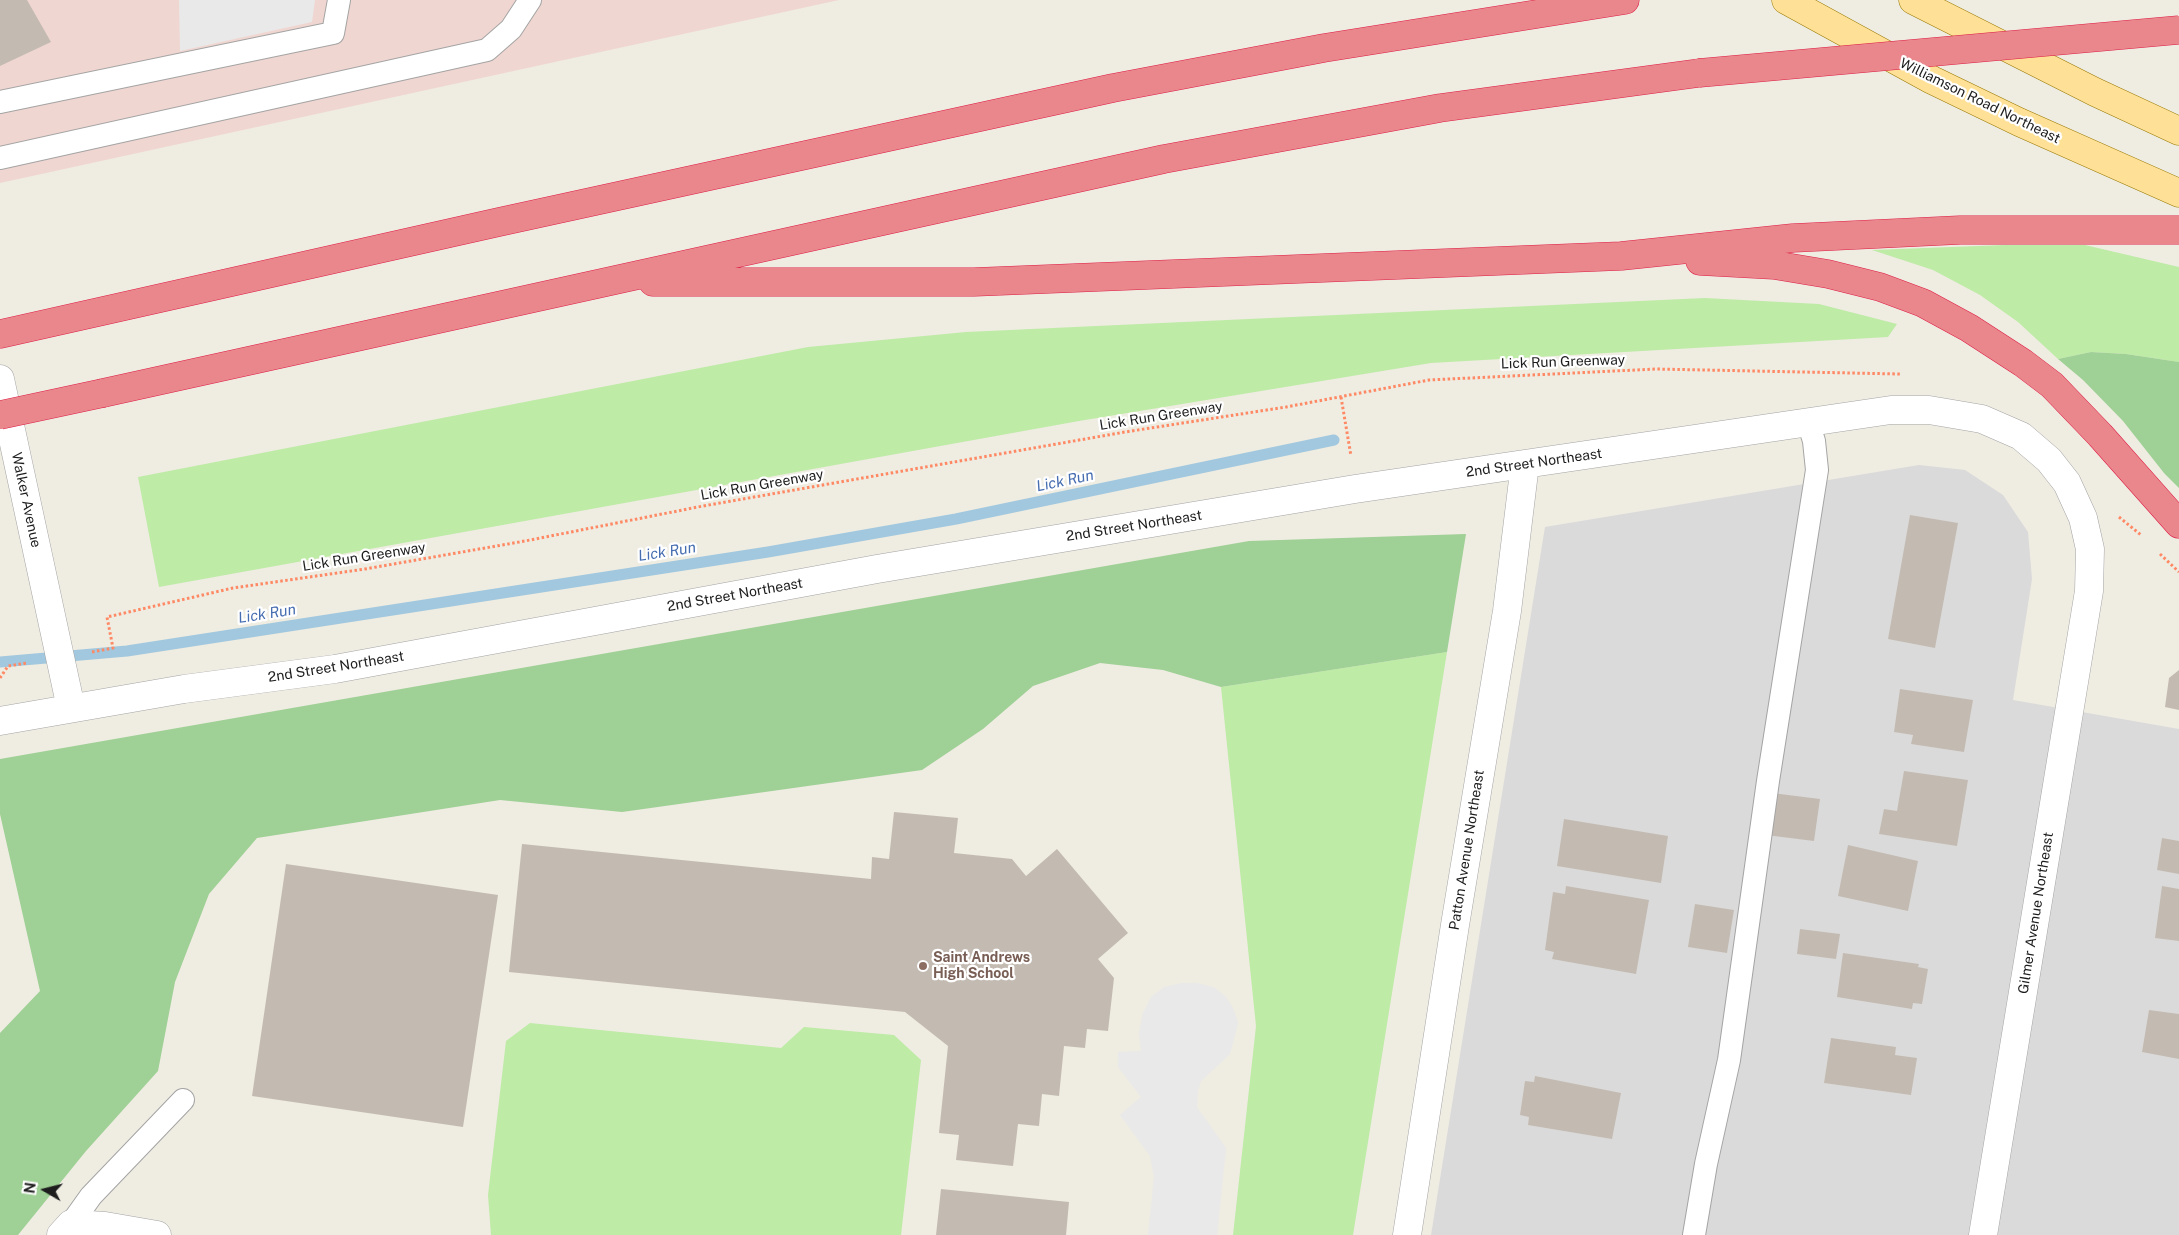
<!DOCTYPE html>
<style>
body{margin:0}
#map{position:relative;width:2179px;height:1235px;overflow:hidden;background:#efece2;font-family:"Public Sans",sans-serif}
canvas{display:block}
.north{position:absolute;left:20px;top:1165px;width:50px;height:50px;-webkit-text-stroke:4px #fff;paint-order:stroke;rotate:278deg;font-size:14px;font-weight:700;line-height:20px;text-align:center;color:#1d1d1d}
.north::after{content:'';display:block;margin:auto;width:18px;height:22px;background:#1d1d1d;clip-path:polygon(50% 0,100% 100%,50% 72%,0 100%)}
</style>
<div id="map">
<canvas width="2179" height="1235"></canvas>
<div class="north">N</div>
</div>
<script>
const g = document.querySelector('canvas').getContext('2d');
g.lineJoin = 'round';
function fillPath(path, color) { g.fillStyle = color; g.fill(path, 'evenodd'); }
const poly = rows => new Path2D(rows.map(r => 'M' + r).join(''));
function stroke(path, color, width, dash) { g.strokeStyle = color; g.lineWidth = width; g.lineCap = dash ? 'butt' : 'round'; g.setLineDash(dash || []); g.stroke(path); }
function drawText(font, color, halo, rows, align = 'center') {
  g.font = font + ' "Public Sans",sans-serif'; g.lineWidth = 4.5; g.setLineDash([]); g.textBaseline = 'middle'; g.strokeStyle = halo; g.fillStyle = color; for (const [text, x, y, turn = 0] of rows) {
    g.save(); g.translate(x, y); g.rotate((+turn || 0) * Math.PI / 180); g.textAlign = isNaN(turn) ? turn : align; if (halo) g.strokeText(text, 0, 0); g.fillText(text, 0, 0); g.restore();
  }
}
fillPath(poly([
 [1919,465,1965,470,2003,495,2028,532,2032,579,2013,700,2179,729,2179,1235,1431,1235,1545,527]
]), '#dbdada');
fillPath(poly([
 [0,0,839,0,0,183]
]), '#f0d6d1');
fillPath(poly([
 [2004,245,2085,245,2179,267,2179,362,2126,354,2091,352,2058,359,2018,322,1980,295,1933,270,1872,250],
 [1705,298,1819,304,1897,324,1888,337,1431,363,1079,421,159,587,138,477,808,347,966,332],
 [1447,652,1353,1235,1233,1235,1256,1026,1221,687],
 [530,1023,781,1048,804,1027,894,1035,921,1060,901,1235,491,1235,488,1195,506,1041]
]), '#beeba6');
fillPath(poly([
 [2091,352,2126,354,2179,362,2179,488,2164,473,2123,421,2083,380,2058,359],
 [1466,534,1447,652,1221,687,1163,670,1100,663,1033,686,983,729,922,770,622,812,500,800,257,838,209,894,175,982,158,1071,86,1151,18,1235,0,1235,0,1033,40,991,0,814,0,759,1249,541]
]), '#9fd095');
fillPath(poly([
 [179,0,315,0,312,22,180,51],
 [1182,983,1198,983,1215,988,1226,997,1233,1008,1238,1023,1230,1054,1201,1081,1198,1091,1197,1107,1226,1148,1217,1235,1148,1235,1154,1177,1150,1156,1120,1115,1141,1097,1118,1067,1118,1052,1141,1051,1139,1033,1143,1013,1151,997,1164,987]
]), '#e9e9e9');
stroke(poly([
 [0,662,127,651,768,552,956,519,1334,440]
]), '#a1c8de', 11);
fillPath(poly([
 [0,0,27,0,51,42,0,66],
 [1910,515,1958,523,1935,648,1888,639],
 [2179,670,2179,710,2165,707,2169,678],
 [1900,689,1973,700,1964,752,1911,744,1913,735,1894,732],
 [1904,771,1968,780,1957,846,1879,834,1884,809,1897,811],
 [1772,793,1820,799,1814,841,1766,835],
 [894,812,958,818,954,853,1012,859,1026,876,1057,849,1128,933,1098,959,1114,978,1108,1031,1087,1029,1085,1048,1064,1046,1059,1096,1042,1094,1039,1126,1018,1124,1013,1166,956,1160,959,1135,939,1133,948,1046,905,1012,509,972,522,844,871,879,872,857,889,859],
 [1564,819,1668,836,1661,883,1557,866],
 [2162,838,2179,841,2179,874,2157,870],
 [1848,845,1918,861,1908,911,1838,896],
 [286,864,498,895,463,1127,252,1096],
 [1566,886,1649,900,1636,974,1552,959,1554,952,1545,950,1553,892,1565,894],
 [2162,886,2179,889,2179,941,2155,938],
 [1695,904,1734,910,1727,953,1688,947],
 [1800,929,1840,934,1836,959,1797,954],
 [1843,953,1919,964,1918,967,1928,969,1922,1004,1913,1003,1912,1009,1837,997],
 [2149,1010,2179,1014,2179,1059,2142,1052],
 [1831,1038,1896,1047,1895,1055,1917,1058,1911,1095,1824,1083],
 [1535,1076,1621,1093,1612,1139,1528,1125,1529,1117,1520,1115,1525,1081,1534,1082],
 [941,1189,1069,1202,1066,1235,936,1235]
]), '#c3bbb2');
const lane = poly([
 [0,102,333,33,339,0],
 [0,158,487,50,511,29,530,0],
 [71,1224,91,1196,183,1100],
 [1694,1235,1706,1164,1729,1060,1768,781,1817,470,1814,441,1808,422]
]);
const street = poly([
 [0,379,71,708],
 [0,721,184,689,335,669,877,569,1355,489,1891,410,1929,410,1982,419,2021,436,2049,460,2067,483,2083,518,2090,549,2089,591,1983,1235],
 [61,1235,71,1224,105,1226,157,1235],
 [1407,1235,1455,925,1507,611,1525,464]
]);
const primary = poly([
 [1786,0,1932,80,2019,122,2179,193],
 [1913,0,2095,92,2179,131]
]);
const highway = poly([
 [1700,261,1774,265,1828,274,1880,287,1923,303,1969,328,2023,363,2052,385,2100,435,2179,524],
 [653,282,974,282,1621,256,1793,238,1960,230,2179,230],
 [0,334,499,222,1113,88,1324,48,1625,0],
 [103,393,1164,159,1440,108,1699,73]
]);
stroke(lane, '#a4a4a4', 24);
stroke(street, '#a4a4a4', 29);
stroke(primary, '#967900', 29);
stroke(highway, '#de1e45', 29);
stroke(poly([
 [1341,397,1351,456],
 [2119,517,2141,535],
 [2160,554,2179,572],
 [92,652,113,648,107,617,233,588,365,569,525,541,703,506,1125,432,1286,407,1429,380,1656,369,1900,374],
 [0,678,8,666,27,663]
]), '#fe8964', 3, [2.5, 2.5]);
stroke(lane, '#fff', 22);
stroke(street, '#fff', 28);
stroke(primary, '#ffe097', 28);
stroke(highway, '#e9878c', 28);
const highwayBridge = poly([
 [1699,73,2179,30],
 [0,415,103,393]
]);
stroke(highwayBridge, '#de1e45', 29, []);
stroke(highwayBridge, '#e9878c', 28);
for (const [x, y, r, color] of [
 [923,966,5,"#8d6e63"]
]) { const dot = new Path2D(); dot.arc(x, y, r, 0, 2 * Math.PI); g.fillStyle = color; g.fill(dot); stroke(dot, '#fff', 2); }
drawText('14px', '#1d1d1d', '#fff', [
 ["Williamson Road Northeast",1980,101,26],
 ["Lick Run Greenway",1563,362,-2],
 ["Lick Run Greenway",1161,416,-9],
 ["2nd Street Northeast",1534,463,-8],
 ["Lick Run Greenway",762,485,-10],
 ["Walker Avenue",26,500,78],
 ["2nd Street Northeast",1134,526,-9],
 ["Lick Run Greenway",364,557,-9],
 ["2nd Street Northeast",735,595,-10],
 ["2nd Street Northeast",336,667,-9],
 ["Patton Avenue Northeast",1467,850,-81],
 ["Gilmer Avenue Northeast",2036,913,-81]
]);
drawText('bold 14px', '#785e54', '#fff', [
 ["Saint Andrews",933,958],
 ["High School",933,974]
], 'left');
drawText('italic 15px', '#466db0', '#fff', [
 ["Lick Run",1065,481,-12],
 ["Lick Run",667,552,-9],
 ["Lick Run",267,614,-9]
]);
</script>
